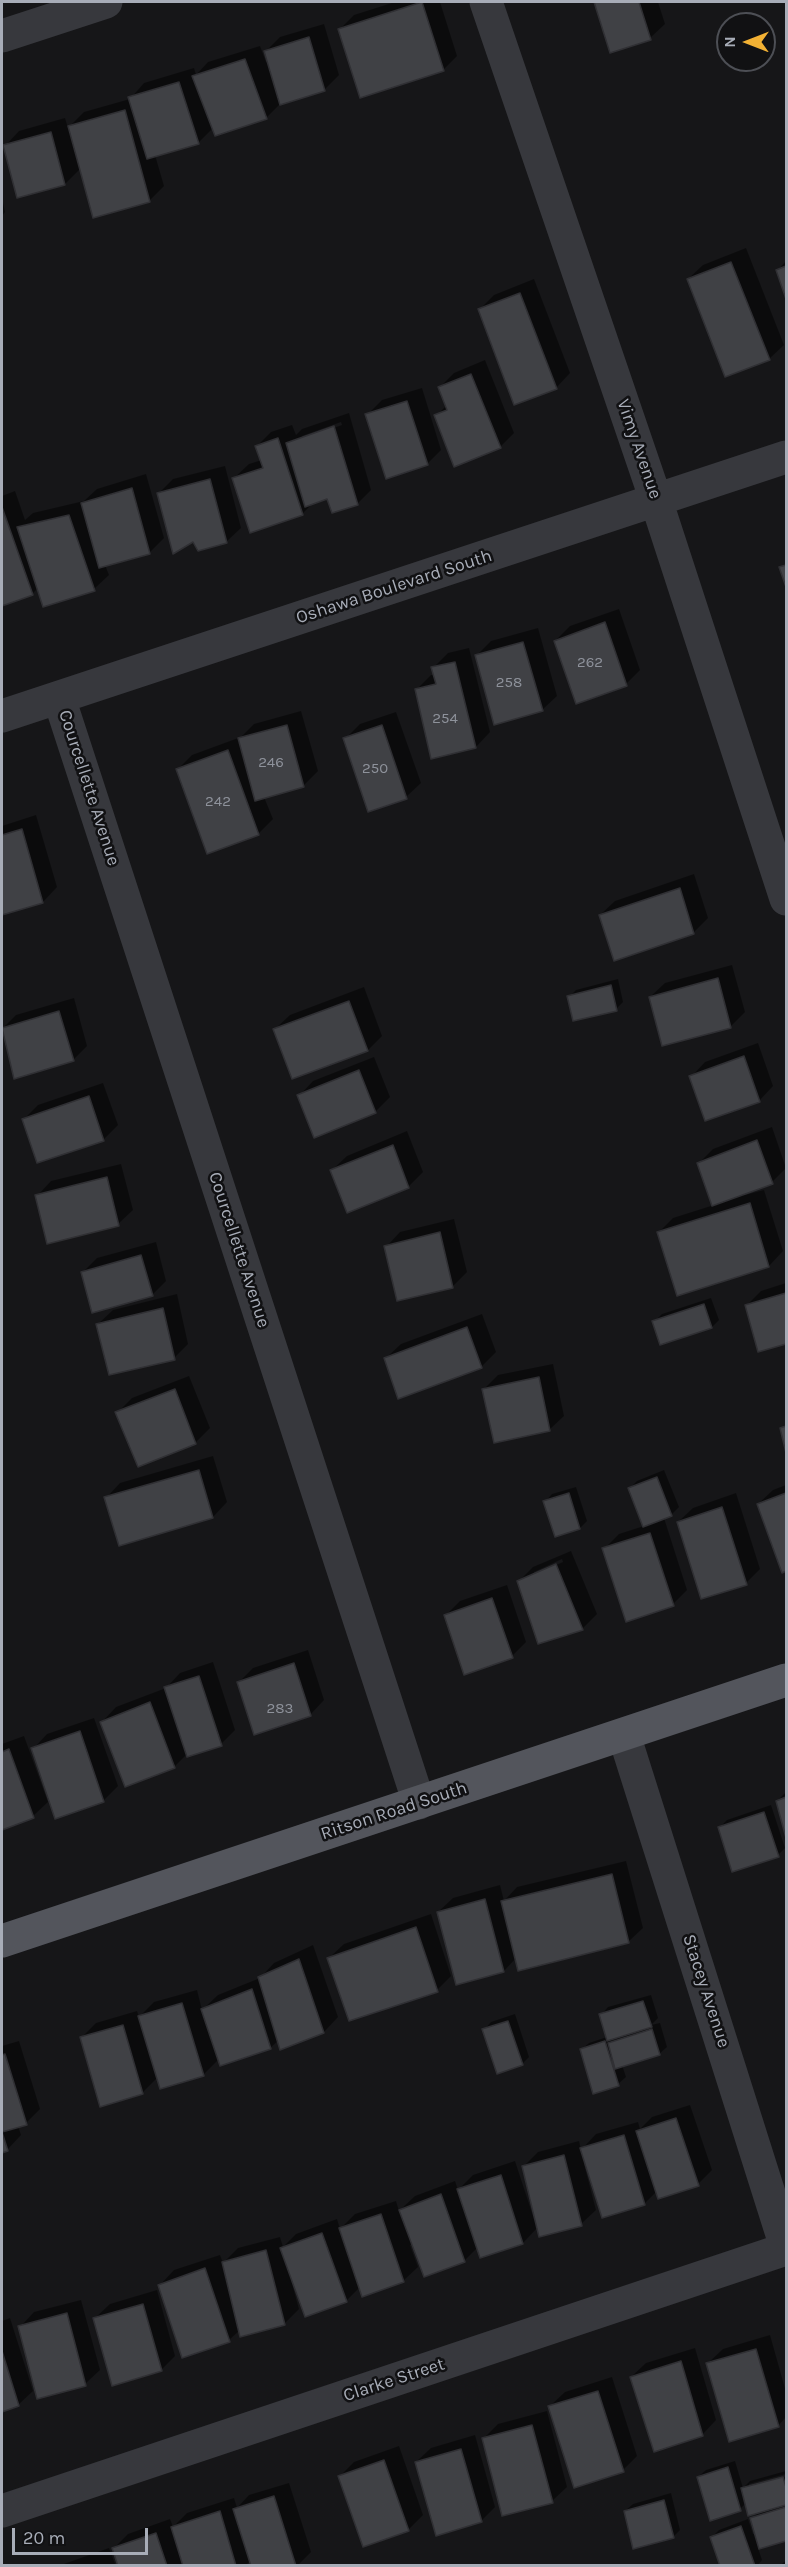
<!DOCTYPE html>
<style>
body{margin:0}
#map{position:relative;width:788px;height:2567px;overflow:hidden;background:#161618;font-family:Karla,sans-serif}
canvas{display:block}
.frame{position:absolute;inset:0;border:3px solid #a8adb8;pointer-events:none}
.north{position:absolute;left:716px;top:12px;width:60px;height:60px;box-sizing:border-box;background:#111113;border:2px solid #4d4f55;border-radius:50%;rotate:270deg;font-size:16px;font-weight:700;line-height:24px;text-align:center;color:#a8adb8}
.north::after{content:'';display:block;margin:auto;width:21px;height:27px;background:#f2b134;clip-path:polygon(50% 0,100% 100%,50% 72%,0 100%)}
.scale{position:absolute;left:12px;top:2528px;width:136px;height:27px;box-sizing:border-box;border:3px solid #a8adb8;border-top:0;padding-left:8px;font-size:18px;line-height:21px;white-space:nowrap;color:#a8adb8;-webkit-text-stroke:4px #111113;paint-order:stroke}
</style>
<div id="map">
<canvas width="788" height="2567"></canvas>
<div class="frame"></div>
<div class="north">N</div>
<div class="scale">20 m</div>
</div>
<script>
const g = document.querySelector('canvas').getContext('2d');
g.lineJoin = 'round';
function fillPath(path, color) { g.fillStyle = color; g.fill(path, 'evenodd'); }
const poly = rows => new Path2D(rows.map(r => 'M' + r).join(''));
function stroke(path, color, width, dash) { g.strokeStyle = color; g.lineWidth = width; g.lineCap = dash ? 'butt' : 'round'; g.setLineDash(dash || []); g.stroke(path); }
function drawText(font, color, halo, rows, align = 'center') {
  g.font = font + ' Karla,sans-serif'; g.lineWidth = 5; g.setLineDash([]); g.textBaseline = 'middle'; g.strokeStyle = halo; g.fillStyle = color; for (const [text, x, y, turn = 0] of rows) {
    g.save(); g.translate(x, y); g.rotate((+turn || 0) * Math.PI / 180); g.textAlign = isNaN(turn) ? turn : align; if (halo) g.strokeText(text, 0, 0); g.fillText(text, 0, 0); g.restore();
  }
}
fillPath(poly([
 [395,2,440,2,457,56,443,70,340,29,354,15],
 [596,2,658,2,665,24,650,38,611,51],
 [324,24,339,75,324,90,281,103,267,117,216,134,213,128,198,143,155,155,164,186,150,200,94,216,81,168,65,184,5,146,19,131,65,118,68,128,84,112,130,99,144,83,194,68,196,75,208,62,260,46,266,62,268,62,265,52,280,37],
 [2,198,5,212,2,216],
 [746,248,784,345,769,359,688,279,703,265],
 [786,261,786,295,777,271],
 [534,279,570,373,556,388,480,309,494,295],
 [485,360,514,433,500,447,436,416,447,405,440,387,454,373],
 [422,388,441,450,427,464,367,415,382,400],
 [349,413,371,490,357,504,328,498,314,502,302,514,234,478,249,464,262,460,257,446,271,432,292,425,296,435,302,429],
 [341,422,342,425,302,439,302,436],
 [225,466,241,528,226,542,159,493,173,479],
 [146,474,164,538,150,552,105,565,109,575,94,589,38,588,32,594,2,605,2,496,15,491,25,520,33,513,84,501,97,489],
 [619,609,640,670,626,684,555,641,570,626],
 [538,628,557,696,542,710,476,656,491,641],
 [469,648,490,732,476,747,416,690,431,675,435,675,433,668,448,653],
 [301,711,318,771,303,786,264,797,273,819,258,834,178,769,192,755,241,737,254,724],
 [396,712,421,783,406,797,345,739,360,724],
 [36,815,57,887,43,902,2,914,2,826],
 [694,874,708,918,693,933,600,915,615,901],
 [732,965,745,1012,731,1026,663,1045,650,997,665,983],
 [618,979,623,1002,616,1009,569,997,576,990],
 [364,987,382,1036,368,1050,275,1029,290,1015],
 [74,998,87,1046,73,1060,15,1077,2,1029,16,1015],
 [758,1043,773,1086,759,1101,691,1077,705,1062],
 [374,1057,390,1097,375,1112,299,1096,313,1081],
 [103,1083,118,1125,103,1140,24,1119,38,1105],
 [772,1127,786,1168,772,1182,744,1193,745,1195,764,1190,783,1251,769,1266,659,1232,673,1218,714,1205,699,1163,713,1149],
 [407,1131,423,1172,409,1186,348,1211,332,1170,347,1156],
 [121,1164,133,1210,118,1224,37,1196,51,1181],
 [454,1219,467,1272,453,1286,398,1299,386,1247,400,1232],
 [156,1242,166,1281,152,1295,82,1273,97,1258],
 [786,1283,786,1343,759,1351,747,1305,761,1291],
 [177,1294,188,1344,174,1358,98,1324,113,1310],
 [711,1298,719,1320,712,1327,661,1343,654,1322,662,1314],
 [482,1314,496,1352,482,1366,399,1397,386,1358,401,1344],
 [553,1364,564,1416,549,1430,484,1389,498,1375],
 [189,1376,210,1428,195,1443,117,1413,132,1398],
 [213,1456,227,1502,213,1517,106,1498,120,1483],
 [664,1470,679,1507,671,1515,664,1518,687,1590,673,1604,604,1549,619,1534,644,1526,630,1488,637,1481],
 [786,1485,786,1570,783,1571,758,1504,773,1490],
 [576,1487,587,1521,580,1528,545,1502,552,1494],
 [736,1493,760,1569,746,1583,678,1522,693,1508],
 [571,1551,597,1614,583,1628,539,1642,519,1581,533,1567],
 [562,1559,563,1562,534,1575,534,1572],
 [507,1585,526,1642,512,1656,445,1616,460,1601],
 [308,1650,324,1700,310,1715,239,1682,253,1668],
 [213,1662,235,1730,221,1744,187,1754,175,1766,126,1785,102,1722,116,1707,166,1688,180,1673],
 [94,1718,118,1786,103,1801,33,1749,47,1734],
 [24,1736,48,1802,33,1816,2,1828,2,1744],
 [786,1792,786,1833,777,1801],
 [771,1805,785,1848,778,1855,720,1827,727,1820],
 [626,1861,643,1928,628,1942,516,1958,504,1971,438,1912,453,1898,500,1885,504,1901,517,1887],
 [431,1914,451,1976,437,1990,329,1958,344,1944],
 [313,1945,338,2017,324,2032,279,2040,270,2048,219,2059,203,2075,158,2077,142,2093,81,2038,96,2023,137,2011,139,2017,154,2002,197,1990,202,2010,218,1995,260,1978,274,1963],
 [651,1995,658,2018,651,2025,660,2023,667,2047,659,2054,622,2065,626,2077,618,2084,581,2050,589,2043,607,2037,601,2015,608,2007],
 [515,2014,529,2057,522,2064,484,2030,491,2022],
 [19,2041,40,2109,26,2123,18,2126,21,2135,7,2150,2,2152,2,2046],
 [690,2105,712,2170,698,2184,657,2191,644,2204,587,2163,584,2164,596,2210,581,2224,538,2227,523,2243,481,2256,478,2247,464,2261,413,2244,410,2245,418,2267,403,2281,360,2287,346,2301,291,2280,299,2309,284,2324,240,2330,229,2340,160,2285,174,2270,220,2255,223,2263,238,2248,280,2237,283,2247,296,2234,337,2219,340,2229,355,2214,396,2201,399,2211,415,2196,455,2181,458,2190,473,2175,515,2161,534,2219,536,2218,524,2166,538,2152,579,2141,581,2150,596,2134,638,2122,640,2129,652,2117],
 [157,2290,175,2356,161,2370,95,2318,110,2304],
 [81,2300,100,2370,85,2384,20,2327,34,2312],
 [10,2318,33,2391,18,2405,2,2410,2,2321],
 [770,2335,786,2392,786,2417,778,2426,708,2363,723,2349],
 [695,2348,716,2420,702,2435,631,2377,646,2363],
 [612,2377,637,2456,623,2470,550,2406,565,2392],
 [547,2411,567,2487,552,2501,483,2439,498,2424],
 [475,2435,495,2507,481,2521,416,2462,431,2448],
 [399,2446,423,2515,409,2529,364,2545,340,2476,354,2462],
 [735,2461,743,2488,750,2481,786,2471,786,2474,749,2484,749,2488,786,2477,786,2539,758,2548,762,2560,757,2566,722,2566,712,2537,719,2530,748,2519,753,2534,756,2534,751,2519,759,2512,746,2503,740,2509,698,2477,706,2470],
 [289,2483,311,2552,297,2566,253,2566,251,2560,245,2566,119,2566,113,2549,128,2534,170,2519,173,2527,187,2513,234,2498,237,2508,249,2495],
 [671,2493,680,2530,673,2537,625,2511,633,2504],
 [109,2548,116,2566,60,2566,61,2565],
 [786,2561,786,2566,780,2566,784,2562]
]), '#0007');
const building = poly([
 [422,2,444,71,360,98,338,29,422,2],
 [594,2,639,2,651,40,610,53,594,2],
 [309,37,325,91,280,105,264,51,309,37],
 [245,59,267,119,215,136,192,76,245,59],
 [179,82,199,144,147,159,128,97,179,82],
 [125,110,150,202,93,218,68,126,125,110],
 [51,132,65,185,17,198,3,145,51,132],
 [731,262,770,360,725,377,687,279,731,262],
 [786,266,786,299,776,270,786,266],
 [520,293,557,389,514,405,478,309,520,293],
 [471,374,501,448,454,467,434,415,447,410,438,387,471,374],
 [407,401,428,465,386,479,365,414,407,401],
 [334,426,358,505,332,513,327,499,305,507,286,443,334,426],
 [278,438,303,515,250,533,232,478,263,468,255,446,278,438],
 [210,479,227,543,198,551,193,542,173,554,157,493,210,479],
 [132,488,150,554,99,568,81,503,132,488],
 [2,507,33,595,2,606,2,507],
 [69,515,95,591,43,607,17,527,69,515],
 [786,565,786,587,779,567,786,565],
 [605,622,627,686,576,704,554,641,605,622],
 [523,642,543,711,494,725,475,655,523,642],
 [455,662,476,748,431,759,415,689,436,684,431,667,455,662],
 [287,725,304,787,255,801,238,738,287,725],
 [382,725,407,799,368,812,343,738,382,725],
 [228,750,259,835,207,854,176,769,228,750],
 [22,829,43,903,2,915,2,835,22,829],
 [680,888,694,934,614,961,599,915,680,888],
 [718,978,731,1028,662,1046,649,997,718,978],
 [611,985,617,1011,573,1021,567,996,611,985],
 [349,1001,368,1051,292,1079,273,1029,349,1001],
 [59,1011,74,1061,14,1079,2,1028,59,1011],
 [744,1056,760,1102,705,1121,689,1076,744,1056],
 [359,1070,376,1113,314,1138,297,1095,359,1070],
 [89,1096,104,1141,37,1163,22,1119,89,1096],
 [757,1140,773,1184,712,1206,697,1163,757,1140],
 [393,1145,409,1188,347,1213,330,1170,393,1145],
 [107,1177,119,1226,47,1244,35,1195,107,1177],
 [750,1203,769,1267,677,1296,657,1232,750,1203],
 [440,1232,453,1288,397,1301,384,1246,440,1232],
 [141,1255,153,1296,92,1313,81,1272,141,1255],
 [786,1293,786,1344,758,1352,745,1305,786,1293],
 [704,1304,712,1328,660,1345,652,1321,704,1304],
 [163,1308,175,1360,109,1375,96,1324,163,1308],
 [467,1327,482,1368,398,1399,384,1358,467,1327],
 [539,1377,550,1431,494,1443,482,1389,539,1377],
 [175,1389,196,1444,138,1467,115,1412,175,1389],
 [786,1426,786,1453,780,1428,786,1426],
 [199,1470,213,1518,119,1546,104,1497,199,1470],
 [657,1477,672,1516,643,1527,628,1488,657,1477],
 [569,1493,580,1529,555,1537,543,1501,569,1493],
 [786,1493,786,1571,782,1573,757,1504,786,1493],
 [722,1507,747,1585,701,1599,677,1522,722,1507],
 [650,1533,674,1606,626,1622,602,1548,650,1533],
 [556,1564,583,1630,538,1644,517,1581,556,1564],
 [492,1598,513,1658,464,1675,444,1615,492,1598],
 [294,1663,311,1716,254,1735,237,1682,294,1663],
 [199,1676,222,1746,187,1757,164,1687,199,1676],
 [150,1702,175,1768,125,1787,100,1722,150,1702],
 [80,1731,104,1802,55,1819,31,1748,80,1731],
 [9,1749,34,1818,2,1830,2,1752,9,1749],
 [786,1797,786,1838,776,1801,786,1797],
 [764,1812,779,1857,732,1872,718,1827,764,1812],
 [612,1874,629,1943,518,1971,501,1901,612,1874],
 [485,1899,504,1972,456,1985,437,1912,485,1899],
 [416,1927,438,1992,349,2021,327,1958,416,1927],
 [299,1959,324,2033,280,2050,258,1977,299,1959],
 [252,1989,271,2049,220,2066,201,2009,252,1989],
 [643,2001,652,2027,607,2041,599,2014,643,2001],
 [182,2003,204,2076,160,2089,138,2016,182,2003],
 [508,2021,523,2065,497,2074,482,2029,508,2021],
 [123,2025,143,2094,100,2107,80,2037,123,2025],
 [652,2029,660,2055,615,2069,608,2043,652,2029],
 [605,2041,619,2086,593,2094,580,2049,605,2041],
 [5,2054,27,2125,2,2132,8,2151,2,2153,2,2055,5,2054],
 [676,2118,699,2186,658,2199,636,2131,676,2118],
 [624,2135,645,2205,602,2218,580,2148,624,2135],
 [564,2155,582,2226,539,2237,522,2166,564,2155],
 [501,2175,523,2244,480,2258,457,2189,501,2175],
 [441,2194,465,2262,424,2277,399,2210,441,2194],
 [381,2214,404,2282,362,2297,339,2228,381,2214],
 [322,2233,347,2302,305,2317,280,2248,322,2233],
 [266,2250,285,2325,240,2337,222,2262,266,2250],
 [205,2268,230,2342,182,2358,158,2285,205,2268],
 [143,2304,162,2371,112,2386,93,2318,143,2304],
 [67,2313,86,2386,37,2399,18,2326,67,2313],
 [756,2349,779,2427,729,2442,706,2363,756,2349],
 [2,2351,19,2406,2,2412,2,2351],
 [681,2361,703,2436,654,2452,630,2377,681,2361],
 [598,2391,624,2472,574,2488,548,2406,598,2391],
 [532,2425,553,2503,502,2516,482,2438,532,2425],
 [461,2449,482,2522,436,2536,415,2462,461,2449],
 [384,2460,409,2531,363,2547,338,2476,384,2460],
 [728,2467,741,2511,710,2521,697,2477,728,2467],
 [783,2477,786,2487,786,2505,748,2516,741,2488,783,2477],
 [274,2496,296,2566,251,2566,233,2509,274,2496],
 [664,2500,674,2538,633,2549,624,2511,664,2500],
 [786,2507,786,2541,759,2549,750,2518,786,2507],
 [220,2511,236,2566,183,2566,171,2527,220,2511],
 [741,2526,755,2566,720,2566,710,2537,741,2526],
 [156,2533,167,2566,118,2566,112,2548,156,2533]
]);
fillPath(building, '#404145');
stroke(building, '#303034', 1.5);
stroke(poly([
 [486,2,656,500,786,899],
 [2,36,106,2],
 [59,698,419,1803],
 [2,716,786,457],
 [624,1735,786,2247],
 [2,2511,786,2249]
]), '#37383d', 33);
stroke(poly([
 [2,1941,786,1680]
]), '#53555c', 33);
drawText('15px', '#8e929b', null, [
 ["262",590,663],
 ["258",509,683],
 ["254",445,719],
 ["246",271,763],
 ["250",375,769],
 ["242",218,802],
 ["283",280,1709]
]);
drawText('18px', '#a8adb8', '#111113', [
 ["Vimy Avenue",639,449,71],
 ["Oshawa Boulevard South",394,587,-18],
 ["Courcellette Avenue",89,788,72],
 ["Courcellette Avenue",239,1250,72],
 ["Ritson Road South",394,1811,-18],
 ["Stacey Avenue",706,1991,72],
 ["Clarke Street",394,2380,-18]
]);
</script>
